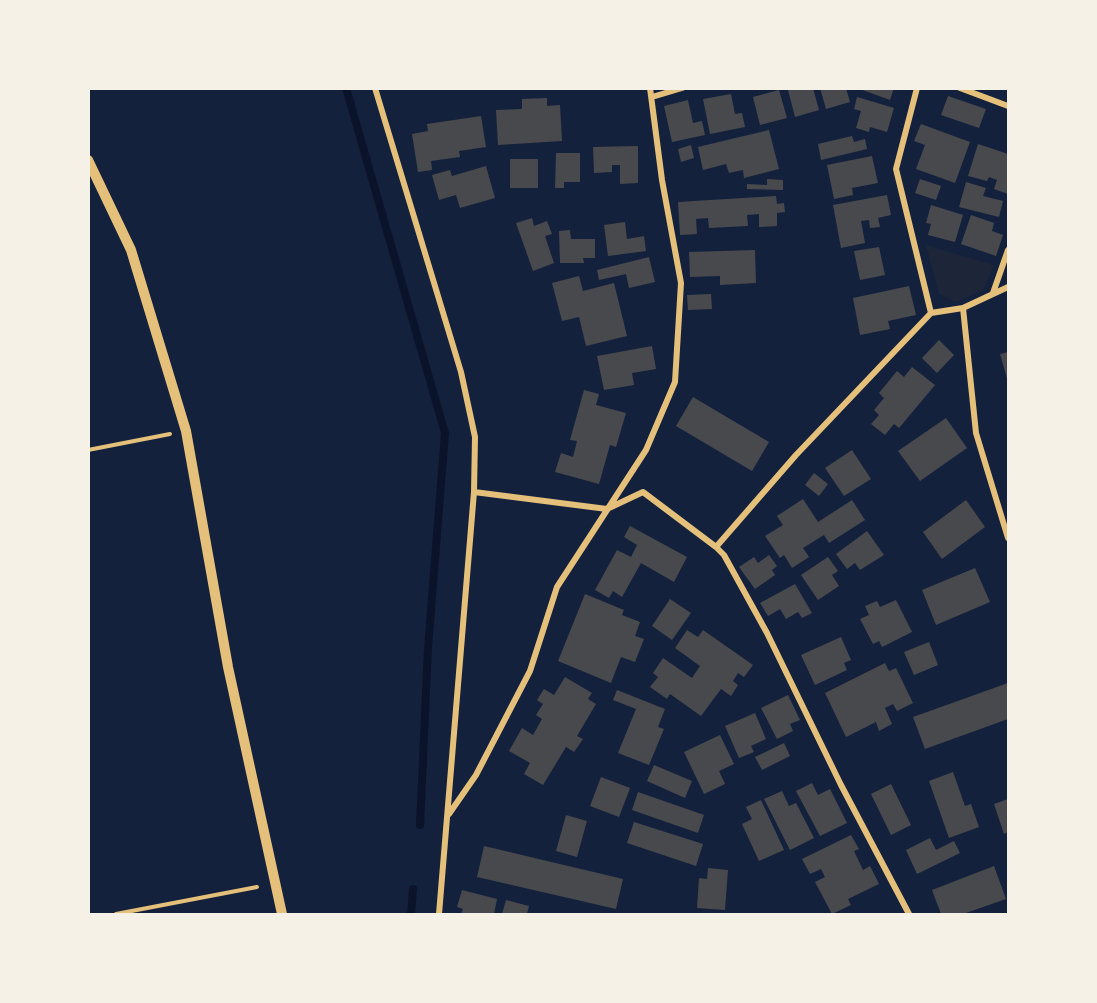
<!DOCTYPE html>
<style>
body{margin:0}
#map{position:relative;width:1097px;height:1003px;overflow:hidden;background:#14213d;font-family:Literata,serif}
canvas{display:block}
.frame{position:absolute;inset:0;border:90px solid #f6f1e7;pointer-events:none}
</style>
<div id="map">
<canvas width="1097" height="1003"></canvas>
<div class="frame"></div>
</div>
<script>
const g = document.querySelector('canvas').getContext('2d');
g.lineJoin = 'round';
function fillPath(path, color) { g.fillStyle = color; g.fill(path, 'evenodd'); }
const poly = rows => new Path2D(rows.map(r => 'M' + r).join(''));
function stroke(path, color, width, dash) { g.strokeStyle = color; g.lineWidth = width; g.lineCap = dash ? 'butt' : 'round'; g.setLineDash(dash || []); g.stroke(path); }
fillPath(poly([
 [926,245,994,265,983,290,956,302,939,294]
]), '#1d2539');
stroke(poly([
 [346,88,445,433,428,648,420,825],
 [411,914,413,889]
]), '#0b132b', 8);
fillPath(poly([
 [793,88,813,88,819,110,795,117,788,90],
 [820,88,846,88,850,102,826,109],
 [857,88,894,88,890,100],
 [779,90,787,118,760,125,753,97],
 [731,94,735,114,742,113,745,127,710,134,703,99],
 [948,96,986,109,979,128,941,115],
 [857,97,894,108,887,132,870,127,869,132,856,128,861,111,854,109],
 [547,98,547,106,560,105,562,141,498,145,496,110,522,109,522,99],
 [688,100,693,123,702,121,705,135,672,142,664,106],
 [481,116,486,147,459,151,460,157,431,161,432,170,418,172,412,134,428,131,427,124],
 [921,124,970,142,955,183,916,169,925,145,914,141],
 [769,130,779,169,744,178,743,170,729,173,726,164,703,170,698,147],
 [852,136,854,142,865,139,867,149,821,160,818,144],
 [978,144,1008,154,1008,194,994,189,997,180,989,177,987,181,968,176],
 [691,145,694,158,681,162,678,149],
 [638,146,638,183,620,184,620,165,612,165,612,172,594,173,593,147],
 [556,153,580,153,580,182,564,182,564,188,555,188],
 [872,156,878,183,852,188,853,195,834,199,827,165],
 [510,159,538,159,538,188,510,188],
 [486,166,495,198,460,208,456,195,439,200,432,175,450,170,452,176],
 [767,179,783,180,783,190,747,189,747,184,767,185],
 [920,179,941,186,936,200,915,193],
 [966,182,986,188,983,196,1003,201,999,217,959,207],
 [887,195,891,215,878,218,880,227,870,228,869,220,861,221,865,243,841,248,833,205],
 [776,196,777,204,784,203,785,212,777,213,777,226,759,227,759,214,747,215,748,226,709,228,708,218,696,219,697,234,680,235,678,202],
 [931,205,963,215,955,242,928,235,931,224,926,223],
 [971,215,994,223,992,231,1003,235,996,256,961,244],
 [532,218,534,226,547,221,552,234,545,236,554,263,533,271,516,223],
 [625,222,627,239,644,236,646,251,608,256,604,225],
 [570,230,571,239,595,239,595,258,583,258,584,263,560,263,559,231],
 [879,247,885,275,860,280,854,251],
 [755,250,756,283,720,285,720,276,690,277,689,252],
 [649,257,655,282,629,288,626,274,599,280,597,270],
 [579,276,583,291,614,283,627,336,586,346,579,317,562,321,552,283],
 [909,286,916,315,888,321,890,329,860,335,853,298],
 [711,294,712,309,688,310,687,295],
 [939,340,954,355,937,373,922,358],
 [652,346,656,369,632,373,634,385,604,390,597,356],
 [1008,352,1008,382,1000,354],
 [912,367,935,385,899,428,894,424,885,435,871,424,879,415,874,410,884,398,879,393,897,371,904,377],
 [584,390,599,394,596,405,626,413,616,447,610,445,599,484,555,472,561,453,573,457,577,441,570,440],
 [693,397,769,442,752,471,676,426],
 [946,418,967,448,920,481,898,451],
 [852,450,871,479,844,496,825,468],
 [814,473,828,484,819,496,805,485],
 [803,499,818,522,852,500,865,520,829,543,824,535,803,548,809,557,792,568,784,555,780,558,765,536,783,525,777,516],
 [966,500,985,527,942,559,923,532],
 [630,526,687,557,674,582,641,563,622,597,613,591,609,598,595,590,617,550,631,557,637,545,624,537],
 [867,531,884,555,860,570,855,563,847,569,836,554],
 [769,555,777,566,772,570,775,575,755,589,739,567,754,557,758,563],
 [828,557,838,571,832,575,839,586,818,600,801,575],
 [975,568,990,602,936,625,922,590],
 [795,584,812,613,802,618,798,612,786,619,780,609,768,616,760,603],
 [585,594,624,610,622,615,640,622,635,636,644,639,635,662,621,657,611,683,558,661],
 [670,599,691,613,672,640,652,626],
 [896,600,912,632,882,647,879,641,873,644,860,619,869,615,865,606,877,601,880,607],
 [687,630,698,637,703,630,753,665,744,677,738,673,733,681,738,685,731,696,721,689,701,716,670,694,667,699,650,687,658,677,653,673,663,658,692,678,700,666,675,648],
 [841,637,851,660,844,663,847,670,815,685,801,655],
 [929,642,938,665,914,675,904,652],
 [885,663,889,671,896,668,913,703,897,711,893,704,885,708,892,724,879,731,876,722,846,737,825,693],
 [565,677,592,693,588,699,596,704,577,736,583,739,574,752,566,747,543,785,524,774,530,763,509,751,522,728,533,735,542,719,536,715,543,704,537,700,544,689,554,695],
 [1008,683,1008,719,925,749,913,717],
 [617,690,665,709,658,727,664,729,649,765,618,753,636,709,613,700],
 [788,695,800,720,790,724,793,731,777,739,761,708],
 [755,713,766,739,751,746,754,752,739,758,725,726],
 [720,735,734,764,719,771,725,784,704,794,684,752],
 [784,743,790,756,762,770,755,757],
 [654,765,692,781,685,798,647,781],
 [953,772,965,806,971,804,979,827,949,838,929,781],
 [601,777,630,788,619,817,590,806],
 [812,783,818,795,830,789,847,823,820,836,796,791],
 [891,784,911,825,891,835,871,794],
 [782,791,789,806,796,803,814,838,790,850,764,799],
 [638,792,704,815,698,833,632,810],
 [1008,799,1008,832,1004,834,994,804],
 [761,800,784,850,759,861,742,824,752,819,746,807],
 [566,815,587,821,577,857,556,851],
 [634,822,703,844,696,866,627,843],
 [851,835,859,849,854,851,863,870,870,866,879,884,848,899,851,905,832,914,815,882,825,877,821,869,810,874,802,859],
 [930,838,936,850,954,841,960,853,917,874,906,850],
 [484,846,623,879,616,909,477,877],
 [994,866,1006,899,963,914,941,914,932,890],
 [708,868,728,870,725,910,697,908,699,878,707,879],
 [462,890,497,899,494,914,461,914,463,909,457,907],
 [506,900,529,906,527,914,502,914]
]), '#48494c');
stroke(poly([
 [88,450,170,434],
 [116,914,257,887]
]), '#e5c07b', 4);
stroke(poly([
 [375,88,461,372,475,437,474,492,439,914],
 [917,88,896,169,931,313],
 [960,88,1008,106],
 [652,97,682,88],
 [993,293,1008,250],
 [963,308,976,433,1008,538],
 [474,492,607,509,643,492,716,547,724,555,767,633,841,785,909,914],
 [716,547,796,455,931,313,963,308,1008,287],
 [449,814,476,775,530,671,557,587,646,450,675,382,681,283,662,180,650,88]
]), '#e5c07b', 6);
stroke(poly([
 [88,160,131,250,186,431,228,667,282,914]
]), '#e5c07b', 10);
</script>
